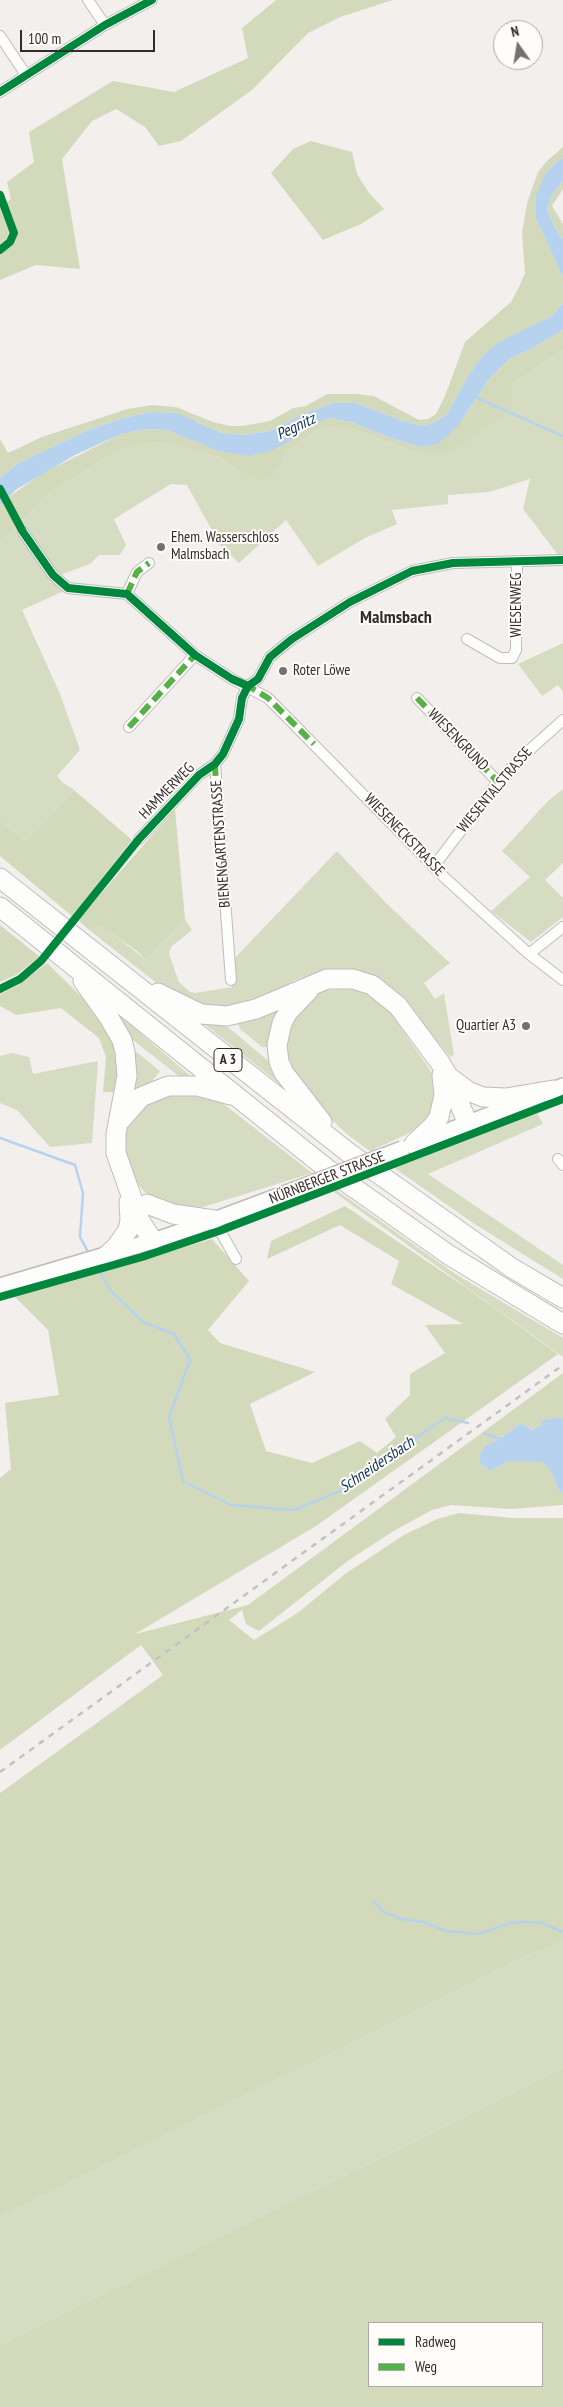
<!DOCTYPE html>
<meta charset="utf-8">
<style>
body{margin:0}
#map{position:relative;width:563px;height:2407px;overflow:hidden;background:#f2efed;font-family:"PT Sans Narrow",sans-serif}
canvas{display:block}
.legend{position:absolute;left:368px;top:2322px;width:175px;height:65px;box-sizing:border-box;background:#fffcfa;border:1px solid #acaaa8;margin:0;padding:6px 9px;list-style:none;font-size:15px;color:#302e2c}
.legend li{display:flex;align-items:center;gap:10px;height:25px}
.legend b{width:25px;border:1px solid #acaaa8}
.north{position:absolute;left:493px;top:20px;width:50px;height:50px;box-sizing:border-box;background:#fffcfa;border:1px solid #acaaa8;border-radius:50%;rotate:347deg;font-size:14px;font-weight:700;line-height:20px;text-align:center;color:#302e2c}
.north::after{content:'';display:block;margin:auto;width:18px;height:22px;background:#747270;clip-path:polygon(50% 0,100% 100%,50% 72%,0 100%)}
.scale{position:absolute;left:20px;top:30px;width:135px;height:22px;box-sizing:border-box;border:2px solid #302e2c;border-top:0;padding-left:6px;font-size:15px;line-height:18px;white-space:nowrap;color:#302e2c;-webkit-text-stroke:4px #fffcfa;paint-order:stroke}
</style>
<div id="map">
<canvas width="563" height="2407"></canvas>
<ul class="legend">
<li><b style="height:6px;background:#00873e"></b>Radweg</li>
<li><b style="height:6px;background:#56b246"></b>Weg</li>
</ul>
<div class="north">N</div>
<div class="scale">100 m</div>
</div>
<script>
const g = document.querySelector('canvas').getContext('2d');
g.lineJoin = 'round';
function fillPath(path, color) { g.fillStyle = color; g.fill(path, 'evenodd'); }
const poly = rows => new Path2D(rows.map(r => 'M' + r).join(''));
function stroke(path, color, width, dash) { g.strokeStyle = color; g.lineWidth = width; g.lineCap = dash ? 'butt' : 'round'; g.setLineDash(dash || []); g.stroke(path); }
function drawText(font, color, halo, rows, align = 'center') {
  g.font = font + ' "PT Sans Narrow",sans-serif'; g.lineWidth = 4; g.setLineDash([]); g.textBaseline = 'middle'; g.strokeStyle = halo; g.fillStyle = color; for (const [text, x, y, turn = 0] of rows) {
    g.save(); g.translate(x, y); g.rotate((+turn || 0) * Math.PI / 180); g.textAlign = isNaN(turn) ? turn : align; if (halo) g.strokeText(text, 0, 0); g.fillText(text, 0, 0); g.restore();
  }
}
fillPath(poly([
 [563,350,563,555,559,556,523,509,530,479,489,492,448,495,448,504,392,510,397,524,365,538,318,566,286,520,239,563,220,545,187,485,171,484,114,519,126,545,120,555,99,555,90,564,60,575,66,590,22,610,60,694,80,750,57,776,62,782,74,790,26,841,0,821,0,541,9,535,48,494,119,450,157,442,219,457,240,472,276,473,289,451,315,431,332,426,344,426,415,452],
 [563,643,563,692,558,685,542,696,518,664],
 [563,789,563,863,545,880,563,898,563,917,531,942,491,911,530,877,502,851,548,801],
 [337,851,387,904,450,963,424,983,435,999,444,993,454,1055,450,1057,401,996,389,986,365,973,340,970,321,972,295,980,272,995,219,1011,173,996,88,929,102,925,146,960,185,919,192,930,171,947,169,954,179,982,190,992,195,993,232,987,232,961],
 [339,989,359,990,373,997,390,1012,435,1077,438,1101,422,1127,375,1149,397,1167,537,1113,543,1124,428,1174,563,1265,563,1279,473,1223,363,1146,348,1135,311,1100,284,1056,287,1026,310,998,322,991],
 [280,1004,271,1047,262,1047,240,1029,237,1021],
 [112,1011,131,1025,195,1080,180,1077,124,1033],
 [203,1023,223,1024,234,1032,273,1065,282,1083,280,1084],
 [133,1049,160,1071,148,1086,133,1096],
 [12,1053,29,1057,33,1074,98,1061,92,1143,50,1147,17,1110,0,1103,0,1056],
 [164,1091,214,1097,225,1105,312,1173,457,1275,563,1338,563,1357,309,1174,200,1208,184,1209,150,1198,133,1179,126,1164,125,1137,128,1125,147,1098],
 [563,1941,563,2068,0,2345,0,2217,518,1960]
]), '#d6dcc2');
fillPath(poly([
 [276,0,393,0,340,17,308,33,252,90,181,141,159,146,145,127,116,109,92,121,62,159,80,269,36,265,0,280,0,207,11,199,7,182,34,162,29,132,113,81,174,92,248,58,242,28],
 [311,141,352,152,357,174,369,193,384,209,361,224,323,240,271,173,293,149],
 [563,147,563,158,556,162,545,174,545,237,563,277,563,303,552,316,484,354,468,376,447,414,433,423,420,426,400,420,356,403,333,403,306,413,270,431,244,435,222,433,198,422,151,412,124,418,86,431,19,463,0,478,0,439,8,453,42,437,127,409,152,405,176,407,213,422,230,426,242,426,270,421,293,408,306,406,327,394,356,394,374,396,419,420,428,419,436,414,445,396,465,342,511,302,519,287,525,273,522,233,527,203,538,172,546,162],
 [563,181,563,189,552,206,563,224,563,239,555,228,547,209,552,195],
 [563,330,563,350,512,385,512,409,447,454,415,452,344,426,332,426,315,431,289,451,276,473,263,480,240,472,219,457,157,442,119,450,48,494,9,535,0,541,0,505,3,501,43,473,121,434,146,429,167,430,185,437,294,438,310,425,330,418,351,422,393,439,421,447,438,444,457,427,492,375,511,358,531,349],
 [74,790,132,840,72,916,0,856,0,821,26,841],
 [175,809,185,919,146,960,137,951,102,926,88,929,78,920],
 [0,925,40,957,16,975,0,982],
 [47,963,99,1014,118,1042,119,1092,103,1092,106,1057,99,1038,61,1008,16,1015,0,1006,0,994,18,985],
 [345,1206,468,1289,558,1354,316,1526,135,1634,248,1605,563,1373,563,1418,553,1418,534,1430,521,1423,490,1445,485,1446,480,1453,480,1463,490,1471,509,1461,543,1461,552,1473,558,1490,563,1493,563,1505,510,1509,451,1505,432,1510,392,1532,349,1560,259,1631,246,1624,242,1610,229,1620,254,1640,299,1612,345,1574,404,1535,437,1519,459,1513,513,1518,563,1518,563,1941,518,1960,0,2217,0,1793,163,1675,141,1645,0,1750,0,1478,11,1469,5,1403,59,1395,48,1330,13,1295,212,1239,249,1281,208,1330,220,1343,315,1372,250,1404,266,1451,312,1463,360,1441,377,1453,396,1437,385,1419,410,1395,410,1374,445,1353,425,1325,463,1324,391,1284,399,1261,340,1225,267,1259,271,1241],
 [563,2068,563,2407,0,2407,0,2345],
 [369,2323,542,2323,542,2386,369,2386]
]), '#d3dabc');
fillPath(poly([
 [563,158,563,181,552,195,547,209,555,228,563,239,563,277,536,218,536,195,545,174,556,162],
 [563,303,563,330,531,349,511,358,492,375,457,427,438,444,421,447,393,439,351,422,330,418,310,425,294,438,273,450,247,456,219,451,167,430,146,429,121,434,75,455,17,489,0,505,0,478,19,463,86,431,124,418,151,412,177,413,222,433,244,435,270,431,305,413,333,403,356,403,400,420,420,426,433,423,447,414,468,376,484,354,499,342,552,316],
 [553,1418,563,1418,563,1493,558,1490,552,1473,543,1462,509,1461,490,1471,480,1463,480,1453,485,1446,496,1441,521,1423,533,1430,542,1425,541,1421]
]), '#b7d2ee');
stroke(poly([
 [475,397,563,436],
 [0,1138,75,1165,83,1193,80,1237,87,1250],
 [100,1273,112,1292,143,1322,174,1334,190,1360,169,1417,183,1481,231,1505,294,1510,340,1491,445,1418,468,1423],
 [484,1433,500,1439],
 [373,1901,384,1912,402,1919,424,1922,446,1931,479,1934,511,1923,527,1922,542,1923,563,1932]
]), '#b7d2ee', 2.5);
const minor = poly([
 [88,0,105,25],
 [0,36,26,75],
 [0,92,105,25,152,0],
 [23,532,53,575,68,588,127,594,195,655,232,679,268,698,445,878,529,954,563,980],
 [127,594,137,572,149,563],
 [467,639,500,658,512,658,516,650,517,562],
 [248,686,258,679,270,657,292,639,350,602,412,571,453,563,563,560],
 [417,698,498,782],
 [129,727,195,655],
 [215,764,231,980],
 [139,839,199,775,215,764,223,754,239,719,242,698,248,686],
 [434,866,498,782,524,755,563,720],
 [529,954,563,927],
 [558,1159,563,1165],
 [214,1220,236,1259]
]);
const secondary = poly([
 [418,1143,563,1086],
 [0,1286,153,1241,214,1220,297,1189]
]);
const motorway = poly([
 [0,878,349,1153,512,1268,563,1298],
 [0,907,326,1168,449,1255,563,1324],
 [83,981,108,1016,122,1040,125,1052,127,1076,116,1134,116,1153,140,1221,153,1241],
 [308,991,288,1012,282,1023,277,1045,279,1062,284,1073,322,1122],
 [158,993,201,1014,227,1016,256,1009,327,979,353,979,372,985,398,1006,441,1064,448,1076,468,1124],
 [449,1077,468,1091,483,1097,506,1098,553,1090],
 [121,1120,141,1097,168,1086,198,1086,231,1095],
 [414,1144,433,1126,439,1117,444,1095,442,1075],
 [147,1204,173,1214,214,1220],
 [107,1255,116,1247,128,1230,130,1220,129,1202]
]);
stroke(minor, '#bfbdbb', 12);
stroke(secondary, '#bfbdbb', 18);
stroke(motorway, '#bfbdbb', 21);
stroke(minor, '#fdfdfc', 10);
stroke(secondary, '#fdfdfc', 15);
stroke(motorway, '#fdfdfc', 19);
stroke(poly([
 [0,1772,563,1365]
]), '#c2c2c2', 2.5, [6, 6]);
const secondaryBridge = poly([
 [297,1189,402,1149]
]);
stroke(secondaryBridge, '#bfbdbb', 18, []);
stroke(secondaryBridge, '#fdfdfc', 15);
stroke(poly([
 [127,594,137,572,149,563],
 [245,684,268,698,314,744],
 [417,698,498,782],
 [129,727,195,655],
 [215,764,217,809]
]), '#56b246', 6, [12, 6]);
stroke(poly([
 [0,92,105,25,152,0],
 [0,195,14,233,10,242,0,250],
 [0,489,23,532,53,575,68,588,127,594,195,655,232,679,248,686],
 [248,686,258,679,270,657,292,639,350,602,412,571,453,563,563,560],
 [0,989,20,979,41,961,139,839,199,775,215,764,223,754,239,719,242,698,248,686],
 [0,1297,142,1257,219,1231,563,1099]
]), '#00873e', 8);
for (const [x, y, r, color] of [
 [161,547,5,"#747270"],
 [283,671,5,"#747270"],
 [526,1026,5,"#747270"]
]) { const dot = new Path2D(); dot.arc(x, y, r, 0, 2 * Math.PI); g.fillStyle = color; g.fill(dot); stroke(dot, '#fffcfa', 2); }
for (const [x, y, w] of [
 [228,1060,28]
]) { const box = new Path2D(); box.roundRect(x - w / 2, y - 11.5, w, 23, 4); g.fillStyle = '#fffcfa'; g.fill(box); stroke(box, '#302e2c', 1); }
drawText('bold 14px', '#302e2c', null, [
 ["A 3",228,1060]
]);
drawText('15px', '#302e2c', '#fffcfa', [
 ["Ehem. Wasserschloss",171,538],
 ["Malmsbach",171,555],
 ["Roter Löwe",293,671],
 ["Quartier A3",516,1026,"right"]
], 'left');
drawText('15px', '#302e2c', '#fffcfa', [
 ["WIESENWEG",517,605,-90],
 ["WIESENGRUND",458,740,46],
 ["WIESENTALSTRASSE",495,790,-50],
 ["HAMMERWEG",167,791,-46],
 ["WIESENECKSTRASSE",404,835,46],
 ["BIENENGARTENSTRASSE",221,844,-94],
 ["NÜRNBERGER STRASSE",327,1178,-21]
]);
drawText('italic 16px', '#083359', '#fffcfa', [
 ["Pegnitz",296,427,-26],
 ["Schneidersbach",377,1465,-34]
]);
drawText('bold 18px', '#302e2c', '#fffcfa', [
 ["Malmsbach",396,618]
]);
</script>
